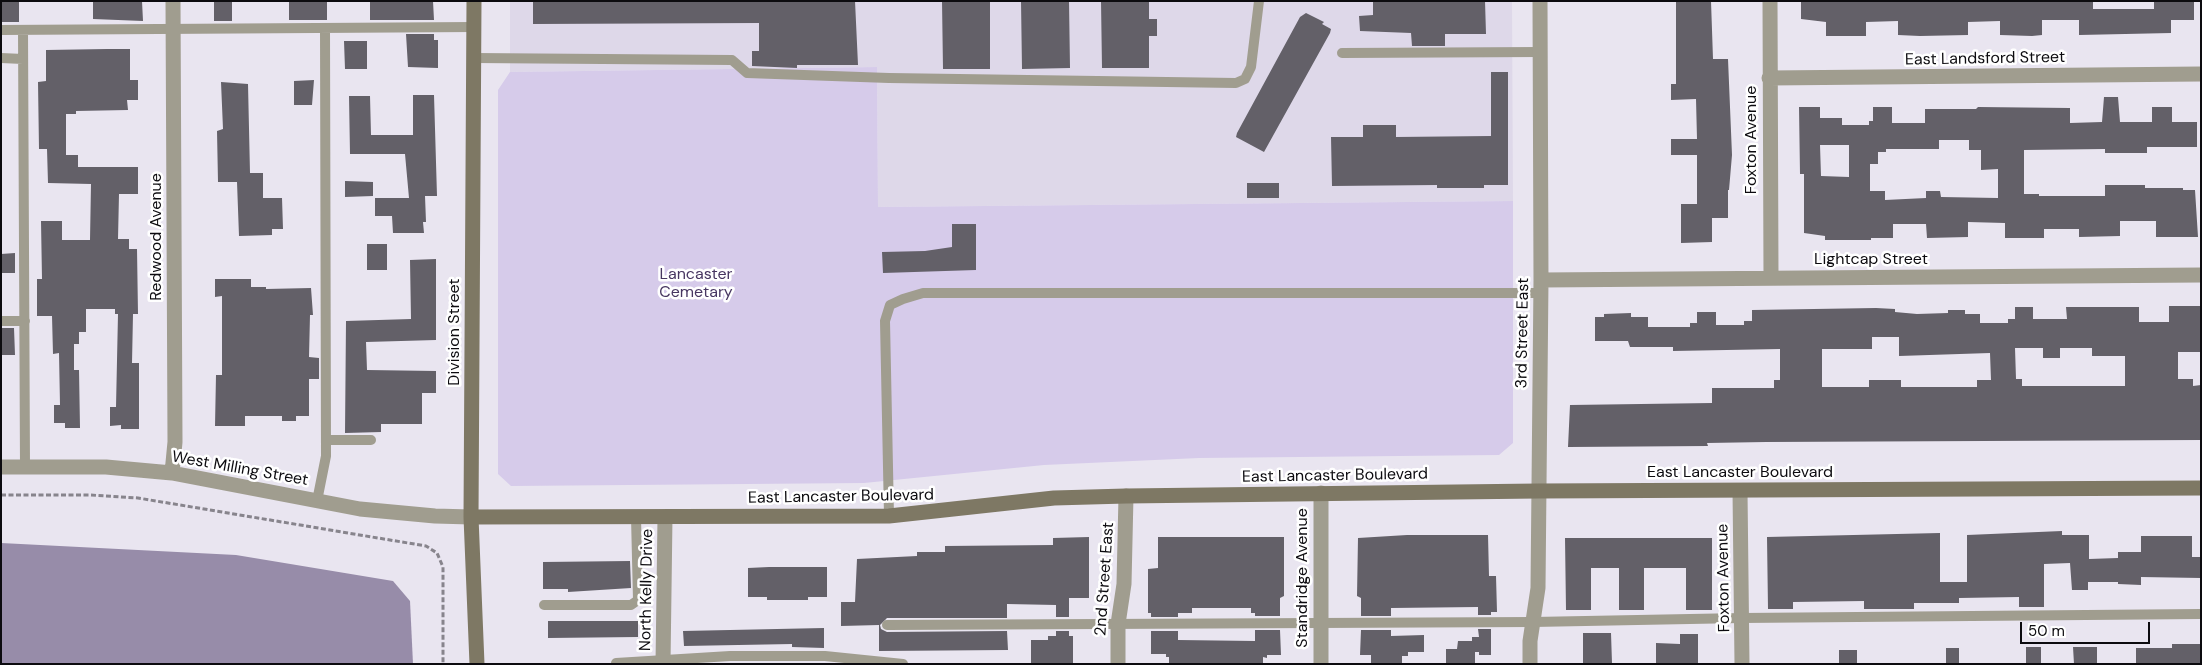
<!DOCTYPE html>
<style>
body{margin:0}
#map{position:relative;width:2202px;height:665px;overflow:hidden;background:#e9e5f0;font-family:"DM Sans",sans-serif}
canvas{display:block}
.frame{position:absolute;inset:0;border:2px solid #0c0b0f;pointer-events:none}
.scale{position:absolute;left:2020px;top:622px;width:130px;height:22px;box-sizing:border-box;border:2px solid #0c0b0f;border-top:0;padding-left:6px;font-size:15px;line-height:18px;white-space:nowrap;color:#0c0b0f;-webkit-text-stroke:4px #fff;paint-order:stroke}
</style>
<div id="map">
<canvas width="2202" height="665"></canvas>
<div class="frame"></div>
<div class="scale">50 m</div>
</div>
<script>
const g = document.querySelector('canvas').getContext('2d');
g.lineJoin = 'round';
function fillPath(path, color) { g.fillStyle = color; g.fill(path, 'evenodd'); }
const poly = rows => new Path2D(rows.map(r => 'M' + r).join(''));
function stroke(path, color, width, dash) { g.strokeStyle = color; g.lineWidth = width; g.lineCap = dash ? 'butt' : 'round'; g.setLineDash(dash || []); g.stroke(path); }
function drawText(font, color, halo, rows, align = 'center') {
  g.font = font + ' "DM Sans",sans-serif'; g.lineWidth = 5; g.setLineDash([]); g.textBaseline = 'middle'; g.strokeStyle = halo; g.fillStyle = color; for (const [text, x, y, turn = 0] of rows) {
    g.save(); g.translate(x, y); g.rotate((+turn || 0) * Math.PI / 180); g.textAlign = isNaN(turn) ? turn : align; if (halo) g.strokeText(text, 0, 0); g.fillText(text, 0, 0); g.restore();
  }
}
fillPath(poly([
 [510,1,1512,1,1513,201,878,207,877,67,510,72]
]), '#ded8e9');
fillPath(poly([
 [877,67,878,207,1513,201,1513,443,1499,455,1199,458,1044,465,864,483,511,486,498,474,498,90,510,72]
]), '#d6cbea');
fillPath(poly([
 [1,543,236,555,393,581,410,601,413,664,1,664]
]), '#978ca9');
fillPath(poly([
 [1,1,19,1,19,22,1,22],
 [93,1,142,1,143,21,93,19],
 [214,1,232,1,232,21,214,21],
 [327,1,327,20,289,20,289,2],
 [370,1,433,1,434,20,370,20],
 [533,1,855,1,858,65,797,65,797,68,752,66,752,51,759,51,759,23,533,24],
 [942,1,990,1,990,69,943,69],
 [1021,1,1069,1,1070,68,1022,69],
 [1101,1,1149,1,1149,19,1157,19,1157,36,1149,36,1149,68,1102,68],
 [1373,1,1485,1,1486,34,1445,34,1445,46,1412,46,1411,33,1360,31,1359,16,1373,15],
 [1676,1,1711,1,1713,59,1728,59,1732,155,1729,190,1728,190,1728,218,1712,218,1712,242,1681,243,1681,204,1697,204,1697,155,1671,155,1671,139,1697,139,1696,99,1671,100,1671,84,1676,84],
 [1801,1,2093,1,2093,9,2154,9,2154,1,2194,1,2194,20,2171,20,2171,33,2079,35,2079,20,2042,20,2042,35,2032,36,2000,35,2000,21,1968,22,1968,35,1920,36,1898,35,1898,21,1866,22,1866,36,1826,36,1826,22,1801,19],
 [1306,13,1324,22,1322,24,1331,29,1330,33,1264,152,1236,137,1237,133,1300,17],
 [406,34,434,34,434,40,438,40,438,68,408,67],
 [344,41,367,41,367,69,345,69],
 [107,49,130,49,130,80,138,80,138,100,127,100,128,110,76,111,76,114,66,114,66,155,78,155,78,167,138,167,138,194,119,194,118,239,129,239,129,249,137,249,138,314,133,314,132,363,139,363,139,429,121,429,121,425,110,426,110,407,116,407,118,314,115,314,115,309,86,309,86,332,79,332,79,344,74,344,74,370,79,370,80,428,65,428,65,423,54,423,54,405,60,405,59,353,53,354,52,316,37,316,37,279,42,279,41,221,62,221,62,240,90,240,91,184,48,183,47,149,39,149,38,82,46,81,46,50],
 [1491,72,1508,72,1508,185,1484,185,1484,188,1437,188,1437,185,1332,186,1331,137,1363,137,1363,125,1396,125,1396,137,1491,136],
 [314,80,312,105,294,105,294,81],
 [221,82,248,84,250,173,263,173,263,198,282,198,283,229,272,229,272,235,239,236,237,182,218,182,217,131,223,129],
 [413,95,434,95,437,196,425,196,426,222,423,222,424,233,393,233,392,216,375,216,375,198,409,198,405,154,350,154,349,96,370,96,371,135,413,135],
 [2104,97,2118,97,2120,122,2152,122,2152,107,2172,107,2172,122,2197,122,2197,147,2147,147,2147,153,2105,153,2105,149,2024,150,2024,194,2039,194,2039,196,2105,196,2105,185,2145,185,2145,188,2183,188,2183,190,2195,190,2198,237,2156,237,2156,221,2120,221,2120,236,2079,237,2079,229,2044,229,2044,238,2005,238,2005,223,1968,222,1968,237,1927,238,1926,224,1893,224,1893,238,1871,238,1871,240,1825,240,1825,236,1804,233,1804,174,1800,174,1799,107,1820,107,1820,118,1842,118,1842,125,1869,125,1869,121,1873,121,1873,107,1892,107,1892,123,1925,123,1925,109,1976,109,1978,107,2070,108,2070,123,2102,122],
 [1939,140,1969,140,1969,150,1981,150,1981,170,1998,169,1998,198,1941,197,1940,191,1926,191,1926,198,1885,200,1885,191,1870,191,1870,164,1878,164,1878,152,1886,152,1886,149,1939,149],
 [1820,145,1849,145,1849,177,1821,176],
 [345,181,373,182,373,196,345,197],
 [1247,183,1279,183,1279,198,1247,198],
 [952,224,976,224,976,270,883,273,882,252,925,251,952,247],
 [367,244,387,244,387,270,367,270],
 [15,253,15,273,1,273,1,254],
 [436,259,436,340,366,342,367,370,436,371,436,393,422,393,422,424,381,424,381,432,345,433,346,321,411,319,410,260],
 [215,279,251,279,251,287,266,287,266,289,311,288,313,315,310,315,309,357,319,358,319,379,309,379,309,416,296,416,296,421,282,421,282,416,245,416,245,426,215,426,216,375,222,375,222,296,215,297],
 [2169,306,2201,306,2201,352,2178,352,2178,379,2193,379,2193,386,2201,385,2201,440,1766,442,1707,443,1708,446,1568,447,1570,405,1712,403,1712,388,1774,388,1774,380,1780,380,1780,349,1673,351,1673,347,1630,347,1628,341,1595,341,1595,317,1604,317,1604,314,1631,313,1631,317,1648,317,1648,327,1690,327,1690,323,1697,323,1697,312,1716,312,1716,325,1744,325,1744,321,1752,321,1752,310,1876,308,1895,309,1895,312,1917,314,1948,313,1948,310,1965,310,1965,314,1980,314,1980,323,2008,323,2008,319,2015,319,2015,307,2033,307,2033,319,2067,319,2066,307,2139,307,2139,322,2169,322],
 [1872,337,1899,337,1899,356,1990,353,1991,380,1977,380,1977,387,1901,387,1901,380,1869,380,1869,387,1822,387,1822,349,1872,349],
 [2015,348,2043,348,2043,358,2060,358,2060,348,2092,348,2092,356,2125,356,2125,386,2022,386,2022,379,2016,379],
 [1,328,14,328,15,355,1,355],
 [2062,531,2062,535,2089,535,2089,559,2118,558,2118,552,2141,552,2141,536,2192,536,2192,557,2201,557,2201,578,2141,577,2141,585,2118,584,2118,582,2088,582,2088,590,2072,590,2070,563,2044,564,2044,607,2019,607,2019,597,1959,598,1959,603,1914,603,1914,609,1864,609,1864,601,1793,602,1793,609,1768,609,1767,537,1940,533,1940,582,1967,582,1967,535],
 [1407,535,1488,535,1489,576,1496,576,1497,612,1491,612,1491,615,1478,615,1478,607,1391,608,1391,616,1361,616,1361,598,1357,596,1358,538],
 [1089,537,1089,598,1069,598,1069,617,1056,617,1056,605,1007,604,1007,618,887,618,880,625,881,629,887,632,1007,631,1008,650,879,651,879,625,841,626,841,602,855,602,857,559,917,556,917,552,945,552,945,546,1053,545,1053,538],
 [1158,537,1284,537,1284,596,1280,598,1280,616,1255,616,1255,613,1251,613,1251,608,1192,608,1192,613,1178,613,1178,617,1151,617,1151,613,1148,613,1148,569,1158,568],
 [1565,538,1712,538,1712,610,1686,610,1686,568,1644,568,1644,610,1619,610,1619,568,1591,568,1591,610,1566,610],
 [630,561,631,588,568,592,568,589,543,589,543,562],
 [769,567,827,567,827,597,808,597,808,600,767,600,767,597,748,597,748,568],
 [548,621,638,621,638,637,548,638],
 [824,628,824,648,792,647,792,644,684,646,683,631],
 [1478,629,1491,629,1491,655,1479,655,1479,652,1475,652,1475,664,1446,664,1446,649,1457,649,1458,641,1472,641,1472,637,1479,637],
 [1255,630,1280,630,1281,655,1267,655,1267,658,1263,657,1263,664,1169,664,1169,657,1166,657,1166,654,1151,654,1151,631,1178,631,1178,640,1255,641],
 [1361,630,1391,630,1391,636,1424,635,1424,652,1408,652,1408,656,1402,656,1402,664,1371,663,1371,655,1360,655],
 [1056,631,1069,631,1069,636,1073,636,1073,664,1031,664,1031,640,1048,640,1048,636,1056,636],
 [1583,633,1611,633,1612,663,1583,664],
 [1680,634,1698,634,1698,664,1656,664,1656,643,1680,644],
 [2172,644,2201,644,2201,664,2136,664,2136,648,2172,648],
 [2026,647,2041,647,2041,664,2026,664],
 [2073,647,2097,647,2097,664,2074,664],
 [1946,648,1959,648,1959,664,1946,664],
 [1839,650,1857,650,1857,664,1839,664]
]), '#636068');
stroke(poly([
 [1,495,90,495,138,498,426,546,437,553,443,567,443,664]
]), '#87848c', 3, [5, 2.5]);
stroke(poly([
 [1,30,474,27],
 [23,30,25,467],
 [1342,53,1540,52],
 [1,58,23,59],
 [474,58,732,60,747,73,889,78,1236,83,1245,79,1251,67,1259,1],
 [1,321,25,321],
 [326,440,371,440],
 [317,501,326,456,325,28],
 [889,516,885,321,890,305,903,299,923,293,1541,293],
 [544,605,631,605,638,600,636,517],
 [887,625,1533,622,1742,618,2201,614],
 [616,663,730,656,825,656,903,664]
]), '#a09d8f', 10);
stroke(poly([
 [1770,1,1771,278],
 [1769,78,2201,74],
 [1541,280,2201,275],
 [1,467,106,467,172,473,360,509,435,516,471,517],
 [172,473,175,442,173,1],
 [1740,491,1742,664],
 [1321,493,1321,664],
 [663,664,665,517],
 [1118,664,1118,624,1124,584,1126,496],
 [1530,664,1530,641,1538,588,1541,280,1540,1]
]), '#a09d8f', 15);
stroke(poly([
 [474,1,471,517,477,664],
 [471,517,889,516,1054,498,1126,496,1538,491,2201,488]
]), '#7e7864', 15);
drawText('16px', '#0c0b0f', '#fff', [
 ["East Landsford Street",1985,59,-1],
 ["Foxton Avenue",1752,140,-90],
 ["Redwood Avenue",157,237,-90],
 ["Lightcap Street",1871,260],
 ["Division Street",455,332,-90],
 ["3rd Street East",1523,333,-89],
 ["West Milling Street",240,469,10],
 ["East Lancaster Boulevard",1740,473],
 ["East Lancaster Boulevard",1335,476,-1],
 ["East Lancaster Boulevard",841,497,-1],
 ["Standridge Avenue",1303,578,-90],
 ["Foxton Avenue",1724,578,-91],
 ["2nd Street East",1105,579,-86],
 ["North Kelly Drive",647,590,-89]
]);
drawText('16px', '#473661', '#fff', [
 ["Lancaster",696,275],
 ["Cemetary",696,293]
]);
</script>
